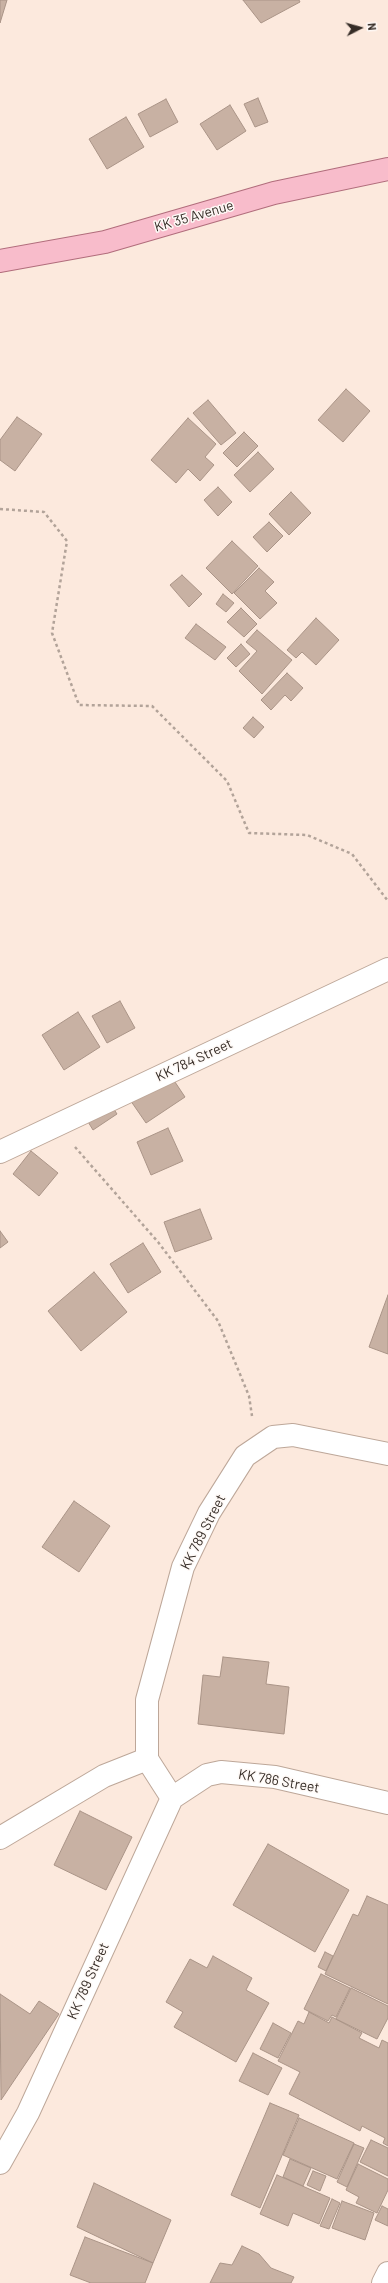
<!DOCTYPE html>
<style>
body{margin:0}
#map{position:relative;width:388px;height:2283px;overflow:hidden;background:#fce9dd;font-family:Barlow,sans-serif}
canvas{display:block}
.north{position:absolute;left:340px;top:8px;width:40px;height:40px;-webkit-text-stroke:3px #fef9f6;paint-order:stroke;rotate:84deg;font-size:11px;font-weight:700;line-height:16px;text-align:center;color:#362d27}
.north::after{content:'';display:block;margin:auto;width:14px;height:18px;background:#362d27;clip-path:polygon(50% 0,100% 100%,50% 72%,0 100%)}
</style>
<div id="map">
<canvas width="388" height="2283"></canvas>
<div class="north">N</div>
</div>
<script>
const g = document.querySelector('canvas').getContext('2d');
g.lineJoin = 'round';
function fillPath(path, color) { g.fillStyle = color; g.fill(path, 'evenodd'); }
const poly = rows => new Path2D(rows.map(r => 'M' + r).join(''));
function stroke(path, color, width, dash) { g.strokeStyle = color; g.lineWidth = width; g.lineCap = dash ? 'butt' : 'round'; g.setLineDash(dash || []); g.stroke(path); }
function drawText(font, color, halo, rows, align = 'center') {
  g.font = font + ' Barlow,sans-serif'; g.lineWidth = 3; g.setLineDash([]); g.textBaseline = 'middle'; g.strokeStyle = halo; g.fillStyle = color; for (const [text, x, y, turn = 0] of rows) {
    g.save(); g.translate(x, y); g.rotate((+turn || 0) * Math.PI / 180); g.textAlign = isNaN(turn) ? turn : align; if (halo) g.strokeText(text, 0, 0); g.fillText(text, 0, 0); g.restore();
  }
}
const building = poly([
 [0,0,7,0,0,23,0,0],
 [243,0,299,0,300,2,261,23,243,0],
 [258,98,268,122,255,127,244,104,258,98],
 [166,99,178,122,150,137,138,114,166,99],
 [230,105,246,131,217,150,200,124,230,105],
 [126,117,144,147,107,169,89,139,126,117],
 [346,389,370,411,343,442,318,420,346,389],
 [208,400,236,433,221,445,193,413,208,400],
 [17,417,42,434,15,471,0,460,0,440,17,417],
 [188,418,216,444,205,457,214,465,200,481,188,469,176,483,151,460,188,418],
 [244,432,258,446,237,467,223,453,244,432],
 [258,452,274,469,250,492,234,475,258,452],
 [218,487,232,502,218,516,204,500,218,487],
 [291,492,311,513,289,535,269,514,291,492],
 [269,522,283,536,267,552,253,537,269,522],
 [232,541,258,566,232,594,206,568,232,541],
 [259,568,274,582,265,591,277,603,260,619,234,593,259,568],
 [182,575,202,594,189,607,170,585,182,575],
 [223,594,234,603,226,612,216,604,223,594],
 [241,608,257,624,244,637,227,622,241,608],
 [316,618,339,640,316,665,302,652,296,658,287,650,316,618],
 [196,624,226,647,215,660,185,638,196,624],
 [257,630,292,660,262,694,239,671,257,651,246,642,257,630],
 [241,644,250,654,236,667,227,658,241,644],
 [287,673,303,688,291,701,285,695,271,710,261,700,287,673],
 [253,717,264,727,254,738,243,728,253,717],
 [120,1001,135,1028,107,1043,92,1016,120,1001],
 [78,1012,100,1047,64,1070,42,1035,78,1012],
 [165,1067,185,1097,146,1123,126,1094,165,1067],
 [102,1091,117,1114,93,1130,79,1107,102,1091],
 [168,1128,183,1161,151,1175,137,1142,168,1128],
 [31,1151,58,1173,39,1196,13,1174,31,1151],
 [200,1209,212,1239,175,1252,164,1222,200,1209],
 [0,1231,8,1242,0,1248,0,1231],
 [143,1243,161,1272,128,1293,110,1264,143,1243],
 [94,1272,127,1312,81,1351,48,1311,94,1272],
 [388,1295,388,1354,369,1347,388,1295],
 [74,1501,110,1526,79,1572,42,1547,74,1501],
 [223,1657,269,1662,266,1684,289,1687,284,1734,198,1724,203,1675,220,1677,223,1657],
 [80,1811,132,1837,106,1890,54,1865,80,1811],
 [268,1844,349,1890,315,1952,233,1905,268,1844],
 [367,1896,388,1905,388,2004,325,1974,353,1914,358,1916,367,1896],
 [325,1952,333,1956,326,1971,318,1967,325,1952],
 [213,1956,252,1978,246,1990,269,2003,236,2062,174,2027,183,2012,166,2002,190,1959,207,1968,213,1956],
 [321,1974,350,1988,336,2017,332,2015,328,2021,304,2009,321,1974],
 [351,1988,388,2006,388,2018,377,2039,336,2019,351,1988],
 [0,1994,30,2014,39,2001,59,2014,1,2100,0,1994],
 [309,2012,329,2023,332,2017,362,2033,359,2038,379,2048,382,2040,388,2043,388,2146,383,2143,385,2138,362,2126,360,2131,289,2094,300,2072,278,2061,298,2021,304,2024,309,2012],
 [273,2023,291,2033,278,2058,260,2049,273,2023],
 [253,2053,282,2068,268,2095,239,2081,253,2053],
 [270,2103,299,2115,260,2208,231,2195,270,2103],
 [299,2118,354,2143,337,2179,283,2155,299,2118],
 [371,2140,388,2148,388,2176,360,2162,371,2140],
 [354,2144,364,2148,347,2187,337,2182,354,2144],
 [290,2159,311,2168,303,2186,283,2177,290,2159],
 [358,2164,388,2179,388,2190,377,2213,356,2203,359,2197,346,2190,358,2164],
 [313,2171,326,2176,320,2191,307,2185,313,2171],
 [277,2175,330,2198,319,2224,293,2213,288,2226,260,2214,277,2175],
 [94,2183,171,2220,153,2263,77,2227,94,2183],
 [332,2199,340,2203,329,2229,320,2226,332,2199],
 [342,2201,374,2213,365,2240,332,2228,342,2201],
 [382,2206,388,2209,388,2226,375,2220,382,2206],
 [85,2237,153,2263,145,2283,91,2283,70,2275,85,2237],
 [242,2246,259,2254,271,2268,294,2277,291,2283,210,2283,220,2263,232,2265,242,2246]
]);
fillPath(building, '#c8b1a3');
stroke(building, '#aa9487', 1);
const minor = poly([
 [0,1152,388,969],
 [147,1759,147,1700,183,1567,209,1513,245,1456,273,1437,293,1435,388,1454],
 [147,1759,172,1798],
 [172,1798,207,1775,221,1772,275,1777,388,1803],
 [0,1838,104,1776,147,1759],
 [0,2163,28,2113,172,1798],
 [383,2283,388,2273]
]);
const major = poly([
 [0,261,105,242,274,193,388,169]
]);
stroke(minor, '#bda799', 24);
stroke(major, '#b16d7c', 24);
stroke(poly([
 [0,509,44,512,67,541,52,633,79,705,152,706,227,781,249,833,307,835,352,854,388,901],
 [75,1147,158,1242,218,1321,249,1396,252,1416]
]), '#b2a399', 2.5, [3, 3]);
stroke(minor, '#fff', 22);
stroke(major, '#f8bccb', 22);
drawText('14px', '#362d27', '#fef9f6', [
 ["KK 35 Avenue",194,216,-16],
 ["KK 784 Street",194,1060,-25],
 ["KK 789 Street",203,1532,-63],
 ["KK 786 Street",279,1781,10],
 ["KK 789 Street",88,1981,-66]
]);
</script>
